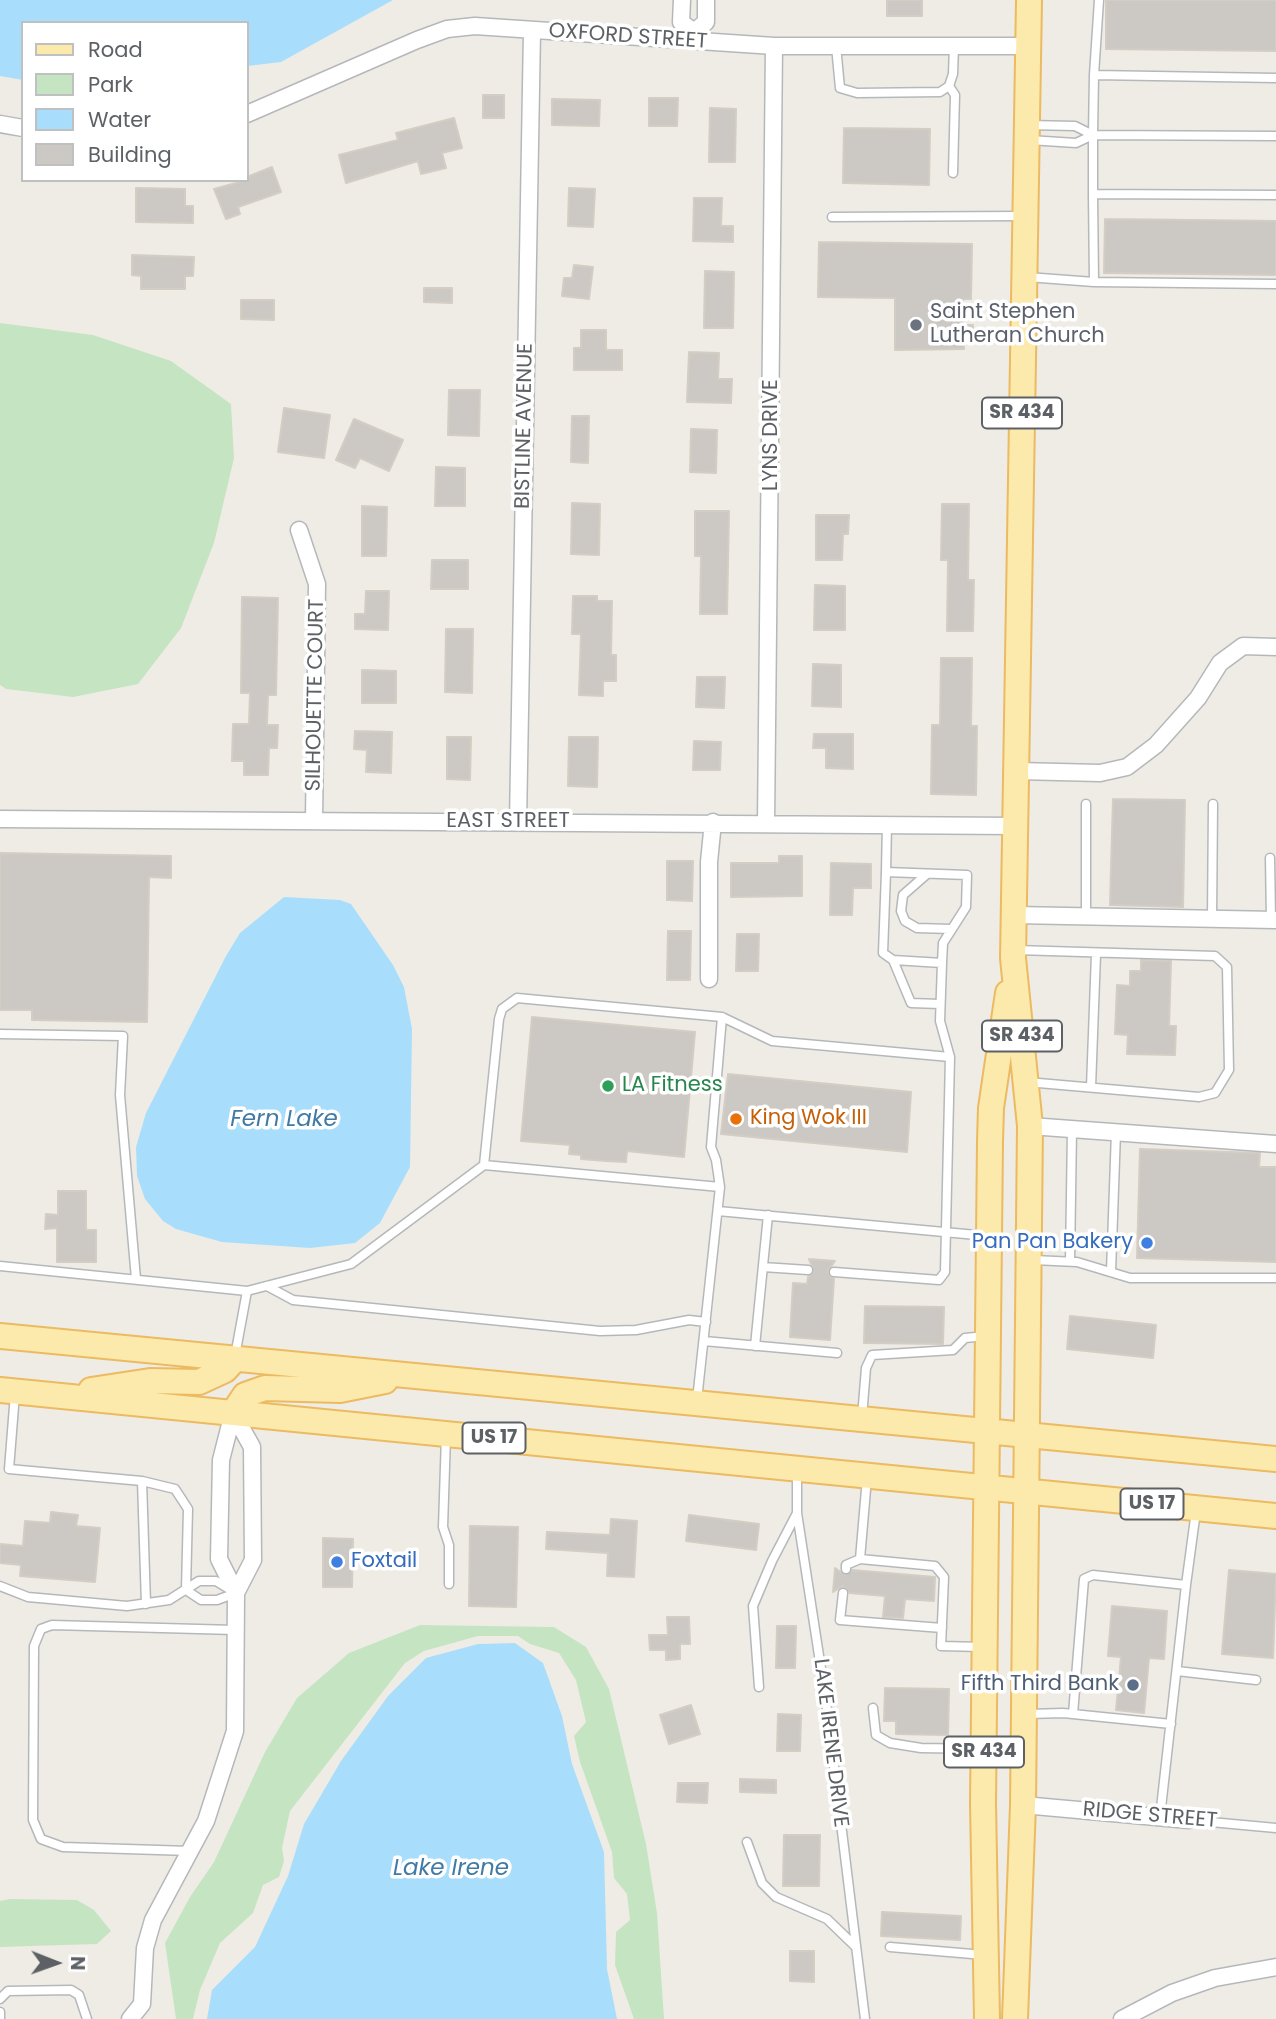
<!DOCTYPE html>
<style>
body{margin:0}
#map{position:relative;width:1276px;height:2019px;overflow:hidden;background:#efece5;font-family:Poppins,sans-serif}
canvas{display:block}
.legend{position:absolute;left:21px;top:21px;width:228px;height:161px;box-sizing:border-box;background:#fff;border:2px solid #bec0c1;margin:0;padding:9px 12px;list-style:none;font-size:21px;color:#5d6165}
.legend li{display:flex;align-items:center;gap:14px;height:35px}
.legend b{width:35px;border:2px solid #bec0c1}
.north{position:absolute;left:21px;top:1928px;width:70px;height:70px;-webkit-text-stroke:5px #fff;paint-order:stroke;rotate:91deg;font-size:19px;font-weight:700;line-height:28px;text-align:center;color:#5d6165}
.north::after{content:'';display:block;margin:auto;width:24px;height:32px;background:#5d6165;clip-path:polygon(50% 0,100% 100%,50% 72%,0 100%)}
</style>
<div id="map">
<canvas width="1276" height="2019"></canvas>
<ul class="legend">
<li><b style="height:9px;background:#fce9ac"></b>Road</li>
<li><b style="height:19px;background:#c5e5c2"></b>Park</li>
<li><b style="height:19px;background:#a8defc"></b>Water</li>
<li><b style="height:19px;background:#ccc9c4"></b>Building</li>
</ul>
<div class="north">N</div>
</div>
<script>
const g = document.querySelector('canvas').getContext('2d');
g.lineJoin = 'round';
function fillPath(path, color) { g.fillStyle = color; g.fill(path, 'evenodd'); }
const poly = rows => new Path2D(rows.map(r => 'M' + r).join(''));
function stroke(path, color, width, dash) { g.strokeStyle = color; g.lineWidth = width; g.lineCap = dash ? 'butt' : 'round'; g.setLineDash(dash || []); g.stroke(path); }
function drawText(font, color, halo, rows, align = 'center') {
  g.font = font + ' Poppins,sans-serif'; g.lineWidth = 7; g.setLineDash([]); g.textBaseline = 'middle'; g.strokeStyle = halo; g.fillStyle = color; for (const [text, x, y, turn = 0] of rows) {
    g.save(); g.translate(x, y); g.rotate((+turn || 0) * Math.PI / 180); g.textAlign = isNaN(turn) ? turn : align; if (halo) g.strokeText(text, 0, 0); g.fillText(text, 0, 0); g.restore();
  }
}
fillPath(poly([
 [0,323,93,335,171,361,231,404,234,458,214,543,181,628,138,684,73,697,6,689,0,685],
 [420,1625,554,1627,586,1647,609,1689,646,1844,657,1913,664,2019,634,2019,615,1965,616,1932,630,1920,627,1894,614,1878,612,1852,580,1762,574,1736,586,1722,576,1680,559,1653,530,1644,518,1636,478,1636,424,1651,405,1663,290,1811,282,1848,284,1861,279,1877,263,1885,253,1913,220,1943,200,1990,193,2019,176,2019,165,1943,190,1897,214,1862,265,1752,297,1698,349,1653],
 [10,1899,77,1900,94,1910,111,1931,97,1944,0,1947,0,1901]
]), '#c5e5c2');
fillPath(poly([
 [0,0,393,0,281,62,247,66,247,23,23,23,23,80,0,76],
 [284,897,340,900,351,904,393,965,404,987,412,1029,410,1167,380,1223,355,1243,310,1248,222,1242,176,1229,163,1221,145,1199,137,1176,136,1147,146,1113,226,956,240,933],
 [515,1643,543,1663,562,1716,572,1764,604,1852,607,1969,617,2019,207,2019,212,1990,255,1947,288,1876,304,1824,341,1761,388,1696,426,1658,478,1644]
]), '#a8defc');
const building = poly([
 [887,0,922,0,922,16,887,16,887,0],
 [1106,0,1276,0,1276,51,1106,49,1106,0],
 [483,95,504,95,504,118,483,118,483,95],
 [649,98,678,98,677,126,649,126,649,98],
 [552,99,600,100,599,126,552,125,552,99],
 [710,108,736,109,735,162,709,162,710,108],
 [454,118,462,148,442,153,446,168,421,174,418,161,346,183,339,155,398,140,396,133,454,118],
 [844,128,930,129,929,185,843,183,844,128],
 [272,167,281,192,238,207,240,214,226,219,214,189,247,180,247,177,272,167],
 [136,188,185,189,185,206,193,206,193,223,136,222,136,188],
 [569,188,595,189,593,227,568,226,569,188],
 [694,198,722,198,721,226,733,226,733,242,693,241,694,198],
 [1105,219,1276,221,1276,275,1104,273,1105,219],
 [819,242,972,244,971,299,963,299,963,325,973,325,973,340,964,340,964,349,895,350,895,298,818,297,819,242],
 [132,255,194,257,193,276,185,276,185,289,141,289,141,276,132,275,132,255],
 [574,265,593,267,589,299,562,296,564,278,572,278,574,265],
 [705,271,734,272,733,328,704,328,705,271],
 [424,288,452,288,452,303,424,302,424,288],
 [241,300,274,300,274,320,241,319,241,300],
 [581,330,606,330,606,350,622,350,622,370,574,370,574,348,581,348,581,330],
 [689,352,719,353,718,379,732,379,731,403,687,402,689,352],
 [449,390,480,390,479,436,448,435,449,390],
 [284,408,330,415,324,458,278,452,284,408],
 [572,416,589,416,588,463,571,462,572,416],
 [354,419,403,440,389,471,360,458,355,468,336,460,354,419],
 [691,429,717,430,716,473,690,472,691,429],
 [436,467,465,468,465,506,435,506,436,467],
 [572,503,600,504,599,555,571,554,572,503],
 [942,504,969,504,968,580,974,580,973,631,947,631,948,560,941,560,942,504],
 [362,506,387,507,386,556,362,556,362,506],
 [695,511,729,511,727,614,700,614,701,556,695,556,695,511],
 [816,515,849,515,848,534,843,534,842,560,816,560,816,515],
 [432,560,468,560,468,589,431,589,432,560],
 [815,585,845,586,845,630,814,630,815,585],
 [366,591,389,591,388,630,355,629,355,614,365,614,366,591],
 [573,596,597,596,597,601,612,601,611,655,616,655,616,681,603,681,603,696,579,695,581,634,572,634,573,596],
 [242,597,278,598,276,695,268,695,267,725,278,725,277,748,269,748,268,775,244,775,244,761,232,761,233,724,249,724,250,693,241,693,242,597],
 [446,629,473,629,472,693,445,692,446,629],
 [941,658,972,658,971,726,977,726,976,795,931,794,932,725,940,725,941,658],
 [813,664,841,665,841,707,812,706,813,664],
 [362,670,396,671,396,703,362,703,362,670],
 [697,677,725,677,724,708,696,707,697,677],
 [355,731,392,732,391,773,366,772,367,750,354,749,355,731],
 [814,734,853,734,853,769,826,768,826,748,813,748,814,734],
 [447,737,471,737,470,780,447,779,447,737],
 [569,737,598,737,597,787,568,786,569,737],
 [694,741,721,742,720,770,693,770,694,741],
 [1113,799,1185,800,1183,907,1110,905,1113,799],
 [0,853,171,856,171,878,149,877,147,1022,32,1020,32,1010,0,1010,0,853],
 [779,856,802,856,802,896,731,897,731,863,779,863,779,856],
 [667,861,693,861,692,901,667,900,667,861],
 [831,863,871,864,871,888,853,888,852,915,830,915,831,863],
 [668,931,691,931,690,980,667,980,668,931],
 [737,934,759,934,758,971,736,971,737,934],
 [1141,960,1171,961,1169,1026,1176,1026,1175,1055,1127,1054,1128,1035,1115,1034,1117,985,1130,986,1130,971,1141,971,1141,960],
 [532,1017,695,1032,684,1157,627,1151,626,1162,606,1161,581,1159,581,1155,569,1154,570,1145,521,1141,532,1017],
 [728,1074,911,1092,907,1152,721,1134,728,1074],
 [1140,1149,1260,1153,1259,1167,1276,1167,1276,1262,1137,1258,1140,1149],
 [58,1191,86,1191,86,1230,96,1230,96,1262,57,1262,57,1228,45,1229,46,1214,58,1215,58,1191],
 [809,1259,835,1261,827,1272,834,1279,830,1340,790,1337,793,1283,807,1284,808,1277,814,1271,809,1259],
 [865,1306,944,1307,943,1344,864,1343,865,1306],
 [1070,1316,1156,1325,1153,1358,1067,1349,1070,1316],
 [51,1512,78,1515,76,1526,100,1528,95,1582,20,1576,21,1565,0,1563,0,1544,23,1546,25,1521,50,1523,51,1512],
 [689,1515,759,1524,756,1550,686,1541,689,1515],
 [611,1519,637,1521,634,1577,607,1576,608,1553,546,1549,547,1532,610,1535,611,1519],
 [470,1526,518,1527,516,1607,469,1606,470,1526],
 [323,1538,353,1539,352,1587,323,1587,323,1538],
 [835,1568,845,1575,852,1570,935,1577,934,1601,905,1599,903,1618,883,1617,885,1596,850,1593,843,1586,833,1592,835,1568],
 [1229,1570,1276,1574,1273,1658,1222,1654,1229,1570],
 [1112,1606,1167,1611,1164,1659,1149,1658,1144,1713,1116,1710,1121,1657,1108,1656,1112,1606],
 [667,1617,689,1617,690,1644,680,1644,680,1659,666,1660,666,1650,650,1650,649,1635,668,1635,667,1617],
 [777,1626,796,1626,795,1668,776,1668,777,1626],
 [885,1688,949,1689,948,1735,896,1734,896,1721,884,1721,885,1688],
 [691,1705,700,1734,669,1744,660,1715,691,1705],
 [778,1714,801,1715,800,1751,777,1751,778,1714],
 [740,1779,776,1780,776,1793,740,1792,740,1779],
 [678,1783,708,1783,707,1803,677,1802,678,1783],
 [784,1835,820,1835,819,1886,783,1886,784,1835],
 [882,1912,961,1916,960,1940,881,1936,882,1912],
 [790,1951,814,1951,814,1982,790,1981,790,1951]
]);
fillPath(building, '#ccc9c4');
stroke(building, '#d3cdc3', 2);
const service = poly([
 [836,46,840,88,857,93,940,92,949,86,953,74,954,46],
 [1094,75,1099,0],
 [1276,78,1094,75,1093,135,1093,194,1276,195],
 [949,86,955,95,953,173],
 [1028,125,1075,126,1093,135],
 [1029,140,1076,143,1093,135,1276,136],
 [1093,194,1094,282,1276,284],
 [832,217,1022,216],
 [1027,277,1094,282],
 [1270,858,1271,920],
 [886,872,887,824],
 [927,874,903,895,901,911,905,921,917,928,951,929],
 [1086,916,1086,804],
 [1212,919,1213,804],
 [1016,950,1215,956,1227,967,1229,1070,1215,1093,1199,1097,1027,1082],
 [893,960,911,1003,940,1004],
 [0,1034,123,1036,120,1095,136,1279],
 [1091,1087,1096,954],
 [484,1165,499,1019,502,1009,517,998,722,1017,772,1041,950,1057],
 [718,1211,987,1236],
 [1033,1260,1077,1262,1130,1278,1276,1278],
 [1070,1261,1072,1129],
 [0,1266,247,1291,235,1356],
 [763,1267,808,1270],
 [834,1272,939,1280,945,1272,950,1057,940,1021,942,963,943,943,966,907,967,875,886,872,883,953,893,960,942,963],
 [1111,1272,1116,1132],
 [267,1286,293,1300,600,1331,636,1330,689,1320,706,1322],
 [247,1291,351,1264,484,1165,720,1187],
 [704,1341,837,1353],
 [755,1346,768,1215],
 [15,1394,9,1469,142,1481,175,1489,188,1509,186,1590],
 [697,1400,720,1187,716,1160,711,1147,722,1017],
 [862,1417,866,1368,872,1355,953,1350,965,1338,986,1336],
 [446,1436,443,1527,449,1545,449,1584],
 [797,1470,797,1513,826,1701,865,2019],
 [867,1478,860,1559,935,1566,944,1577,941,1646,982,1647],
 [142,1481,146,1604],
 [846,1569,846,1565,860,1559],
 [1186,1585,1196,1511],
 [0,1586,28,1597,127,1606,169,1600,199,1581,216,1581,231,1590],
 [186,1590,201,1600,217,1600,236,1593],
 [843,1593,840,1620,942,1628],
 [1177,1671,1256,1680],
 [759,1687,753,1606,772,1561,797,1513],
 [873,1708,876,1735,890,1743,921,1748,981,1749],
 [1028,1714,1063,1713,1171,1724],
 [1073,1714,1084,1579,1093,1575,1186,1585,1160,1817],
 [1189,1820,1276,1828],
 [747,1842,762,1883,776,1897,827,1919,856,1947],
 [190,1851,63,1847,41,1839,33,1820,34,1646,41,1629,52,1625,235,1630],
 [890,1947,984,1955],
 [0,1999,8,1991,71,1990,79,1995,87,2019],
 [0,2012,0,2019]
]);
const minor = poly([
 [682,0,681,22,694,32],
 [694,32,706,22,706,0],
 [247,114,417,40,447,29,475,26,774,46,1028,46],
 [0,124,23,128],
 [299,530,317,584,314,820],
 [1017,771,1100,773,1127,767,1156,745,1198,698,1220,663,1243,646,1276,647],
 [0,819,1016,826],
 [518,822,532,31],
 [766,823,774,46],
 [1014,915,1276,920],
 [709,979,709,862,713,822],
 [1030,1126,1276,1144],
 [233,1413,252,1447,253,1560,236,1593],
 [1023,1805,1189,1820],
 [130,2019,142,2004,145,1948,153,1920,206,1821,235,1731,236,1593,219,1559,221,1460,233,1413],
 [1122,2019,1172,1993,1215,1978,1276,1967]
]);
const primary = poly([
 [0,1336,1276,1459],
 [0,1390,1276,1516],
 [91,1390,150,1381,199,1382,225,1370,235,1359],
 [233,1413,245,1395,265,1388,340,1390,385,1381],
 [987,2019,983,1803,990,1142,991,1108,1008,993],
 [1015,2019,1023,1805,1030,1126,1013,958,1029,0]
]);
stroke(service, '#b5b8bb', 11);
stroke(minor, '#b5b8bb', 19);
stroke(primary, '#ecba60', 28);
stroke(service, '#fff', 8);
stroke(minor, '#fff', 16);
stroke(primary, '#fce9ac', 24);
for (const [x, y, r, color] of [
 [916,325,7,"#6b7280"],
 [608,1086,7,"#2e9e5b"],
 [736,1119,7,"#e8710a"],
 [1147,1243,7,"#3f7fe0"],
 [337,1562,7,"#3f7fe0"],
 [1133,1685,7,"#5c6f8a"]
]) { const dot = new Path2D(); dot.arc(x, y, r, 0, 2 * Math.PI); g.fillStyle = color; g.fill(dot); stroke(dot, '#fff', 2.5); }
for (const [x, y, w] of [
 [1022,413,80],
 [1022,1036,80],
 [494,1438,63],
 [1152,1504,63],
 [984,1752,80]
]) { const box = new Path2D(); box.roundRect(x - w / 2, y - 15.5, w, 31, 5); g.fillStyle = '#fff'; g.fill(box); stroke(box, '#5d6165', 2); }
drawText('bold 19px', '#5d6165', null, [
 ["SR 434",1022,413],
 ["SR 434",1022,1036],
 ["US 17",494,1438],
 ["US 17",1152,1504],
 ["SR 434",984,1752]
]);
drawText('21px', '#5d6165', '#fff', [
 ["OXFORD STREET",628,37,4],
 ["BISTLINE AVENUE",525,426,-89],
 ["LYNS DRIVE",772,435,-90],
 ["SILHOUETTE COURT",316,695,-89],
 ["EAST STREET",508,822],
 ["LAKE IRENE DRIVE",830,1743,83],
 ["RIDGE STREET",1150,1816,5]
]);
drawText('21px', '#5b616d', '#fff', [
 ["Saint Stephen",930,313],
 ["Lutheran Church",930,337]
], 'left');
drawText('21px', '#27864d', '#fff', [
 ["LA Fitness",622,1086]
], 'left');
drawText('21px', '#c56008', '#fff', [
 ["King Wok III",750,1119]
], 'left');
drawText('21px', '#366cbe', '#fff', [
 ["Pan Pan Bakery",1133,1243],
 ["Foxtail",351,1562,"left"]
], 'right');
drawText('21px', '#4e5e75', '#fff', [
 ["Fifth Third Bank",1119,1685]
], 'right');
drawText('italic 23px', '#417aa5', '#fff', [
 ["Fern Lake",284,1120],
 ["Lake Irene",451,1869]
]);
</script>
